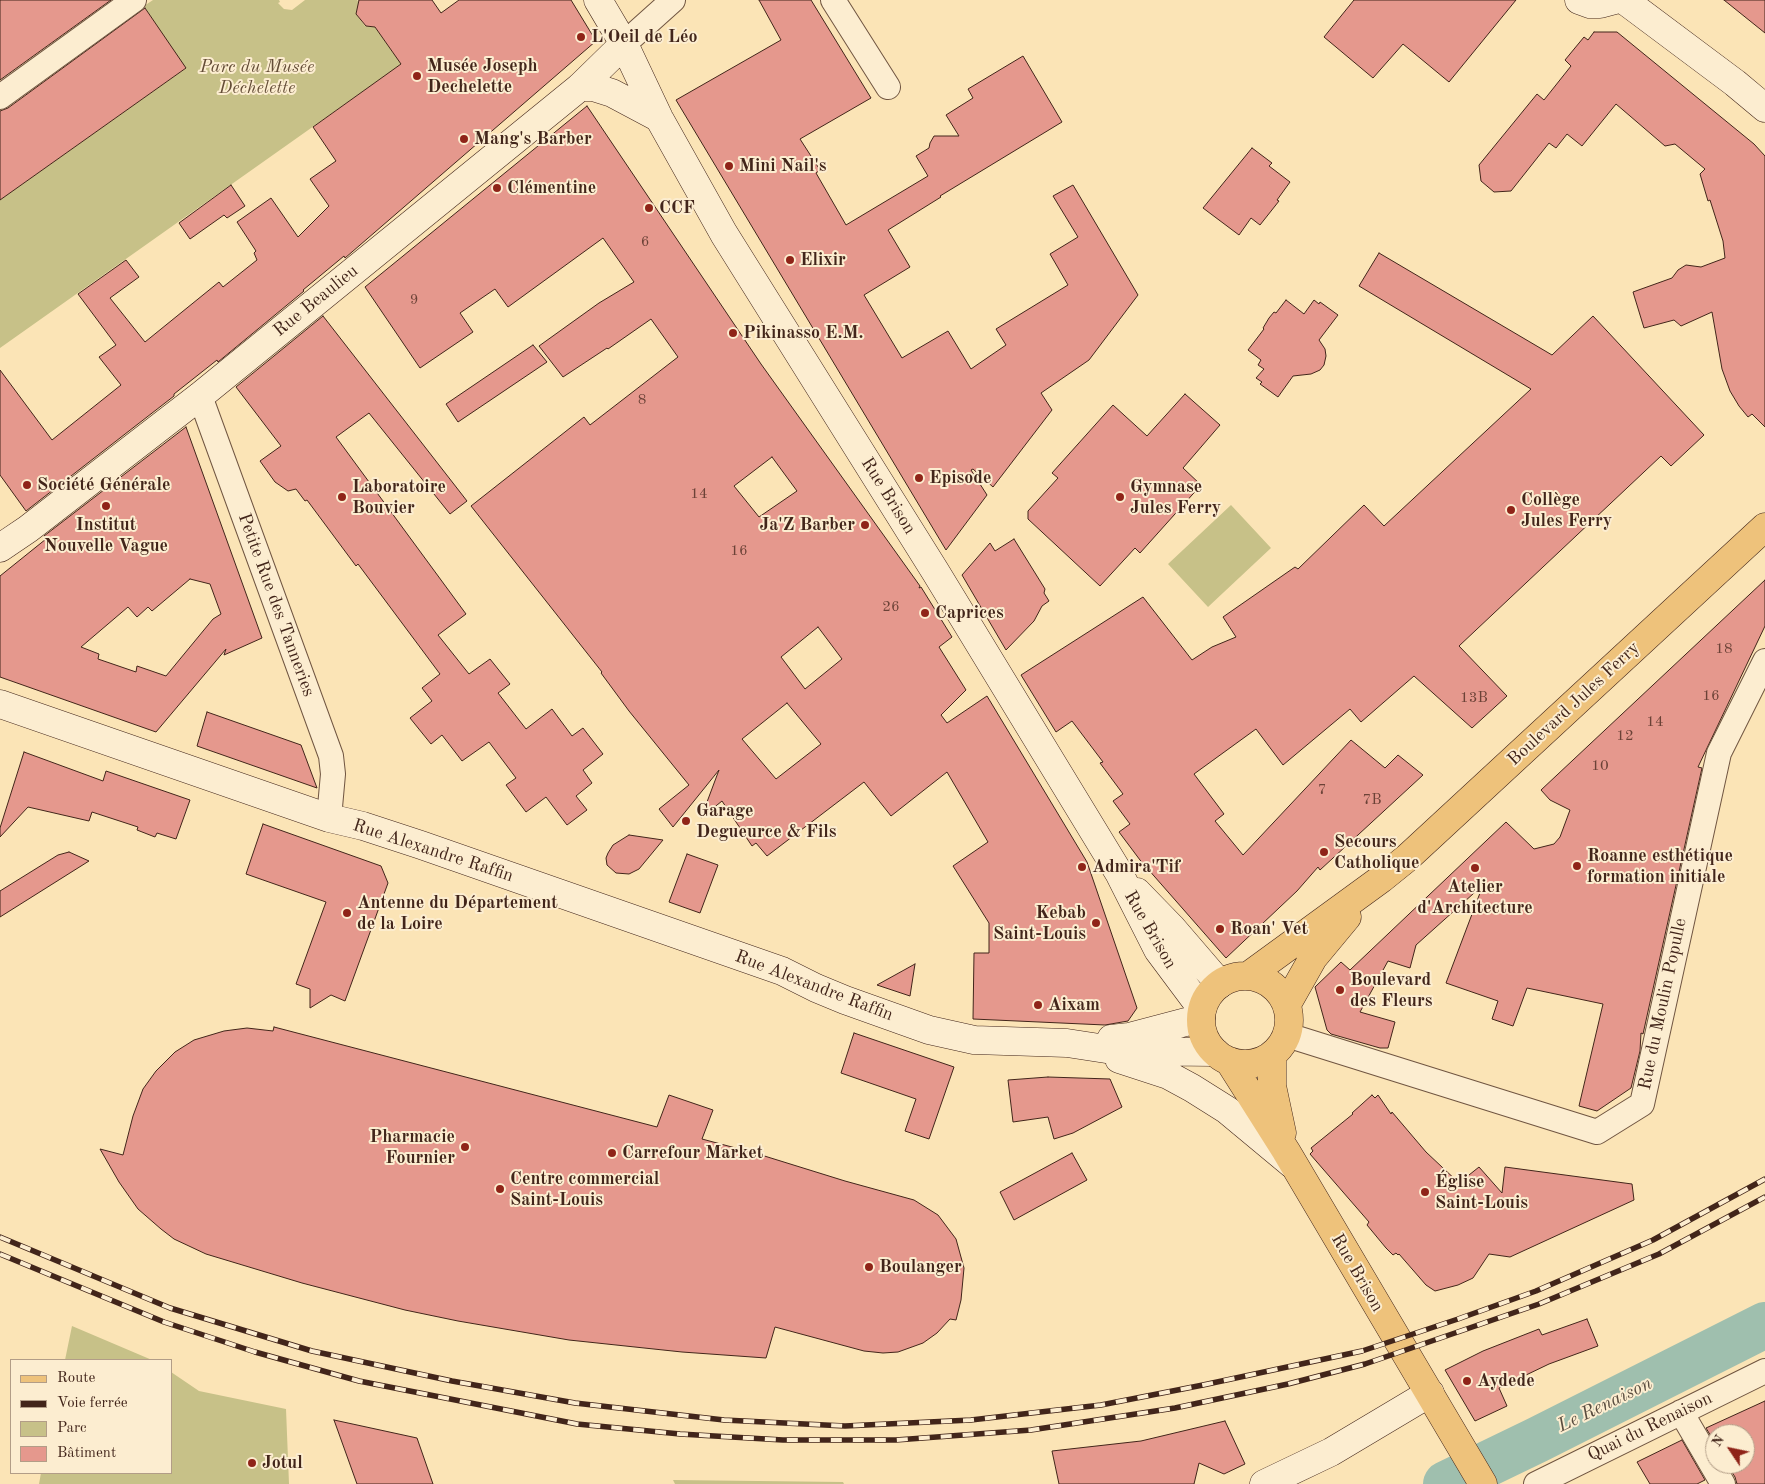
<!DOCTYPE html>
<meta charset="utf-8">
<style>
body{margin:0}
#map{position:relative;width:1765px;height:1484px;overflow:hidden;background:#fbe4b6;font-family:"Old Standard TT",serif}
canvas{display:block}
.legend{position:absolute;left:10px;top:1359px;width:162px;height:115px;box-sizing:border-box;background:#fcedd0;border:1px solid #b29d87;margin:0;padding:6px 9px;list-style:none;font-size:15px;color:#42251a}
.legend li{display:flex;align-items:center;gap:10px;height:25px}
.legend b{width:25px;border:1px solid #b29d87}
.north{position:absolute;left:1705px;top:1424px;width:50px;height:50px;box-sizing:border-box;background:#fcedd0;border:1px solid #b29d87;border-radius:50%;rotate:304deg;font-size:14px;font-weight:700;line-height:20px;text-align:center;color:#42251a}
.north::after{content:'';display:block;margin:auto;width:18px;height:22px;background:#8f2418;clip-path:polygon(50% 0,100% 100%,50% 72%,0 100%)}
</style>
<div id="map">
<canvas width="1765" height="1484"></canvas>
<ul class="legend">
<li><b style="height:6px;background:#eec27b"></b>Route</li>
<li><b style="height:6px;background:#42251a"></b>Voie ferrée</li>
<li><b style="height:14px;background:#c7c188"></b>Parc</li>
<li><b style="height:14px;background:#e5988d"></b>Bâtiment</li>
</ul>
<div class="north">N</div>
</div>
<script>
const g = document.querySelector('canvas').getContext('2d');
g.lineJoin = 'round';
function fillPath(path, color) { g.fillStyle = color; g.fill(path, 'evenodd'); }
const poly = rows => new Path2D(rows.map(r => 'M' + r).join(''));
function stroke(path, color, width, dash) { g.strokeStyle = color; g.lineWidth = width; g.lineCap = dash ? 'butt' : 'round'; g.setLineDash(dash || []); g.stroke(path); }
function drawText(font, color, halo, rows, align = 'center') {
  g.font = font + ' "Old Standard TT",serif'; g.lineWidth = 4; g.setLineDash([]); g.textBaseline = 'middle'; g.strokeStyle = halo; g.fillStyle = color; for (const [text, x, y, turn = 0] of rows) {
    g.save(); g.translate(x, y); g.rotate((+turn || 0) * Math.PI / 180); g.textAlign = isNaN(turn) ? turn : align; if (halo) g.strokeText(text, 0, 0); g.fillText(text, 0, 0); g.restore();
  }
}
fillPath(poly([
 [153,0,279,0,280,2,278,3,284,9,292,10,305,0,357,0,359,3,356,14,365,26,375,27,393,53,403,63,0,348,0,200,185,69,144,6],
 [1231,505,1271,548,1208,607,1168,564],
 [72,1326,152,1360,65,1360],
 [171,1372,199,1391,286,1409,289,1484,39,1484,41,1473,171,1473],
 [673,1480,843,1482,844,1484,675,1484]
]), '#c7c188');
stroke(poly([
 [1446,1484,1537,1440,1765,1325]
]), '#9fbfae', 46);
const building = poly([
 [0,0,111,0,0,80,0,0],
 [359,0,432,0,441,13,459,0,571,0,596,41,345,258,344,256,303,290,304,291,218,362,217,360,174,394,174,396,26,511,0,475,0,370,52,440,121,385,99,357,116,345,78,294,126,260,139,277,110,298,145,342,219,282,223,287,257,260,254,253,256,251,237,222,271,198,298,237,329,206,310,179,336,161,313,127,401,64,375,27,366,26,356,14,359,0],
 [759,0,811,0,871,98,800,139,820,170,816,173,846,225,928,176,916,156,929,148,930,143,934,136,959,136,946,115,973,98,968,89,1023,56,1062,122,940,196,941,197,888,230,910,267,864,295,902,358,948,331,971,369,1006,345,996,329,1068,285,1050,254,1078,237,1053,196,1073,185,1138,295,1089,360,1041,393,1052,410,993,487,973,469,971,470,987,495,946,550,676,100,781,40,759,0],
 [1354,0,1516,0,1449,82,1403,44,1373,78,1324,37,1354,0],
 [1724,0,1765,0,1765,33,1724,0],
 [145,8,186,68,0,200,0,111,8,108,145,8],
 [1594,32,1617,32,1754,144,1765,156,1765,427,1752,414,1748,417,1739,406,1730,391,1722,369,1712,312,1681,326,1674,320,1644,328,1633,292,1672,278,1678,270,1686,265,1701,267,1725,258,1723,241,1710,200,1708,201,1700,174,1705,169,1675,144,1665,146,1616,104,1582,146,1567,134,1556,148,1549,143,1511,191,1494,192,1481,181,1479,165,1537,94,1544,100,1571,66,1565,60,1584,37,1588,40,1594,32],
 [587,106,761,364,920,586,919,588,921,587,952,637,939,647,966,690,941,715,947,723,987,696,1087,862,1137,1008,1128,1021,1105,1025,973,1019,974,953,989,953,989,923,953,866,988,842,947,772,891,816,864,782,767,856,756,843,752,846,722,801,701,818,719,770,673,827,659,809,689,785,629,711,601,673,602,672,471,506,584,417,590,425,678,357,651,319,608,349,607,348,563,377,539,346,599,303,634,282,603,238,508,307,495,289,460,313,473,332,420,368,365,287,587,106],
 [772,457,797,491,759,517,734,486,772,457],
 [818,627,842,659,805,689,781,657,818,627],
 [787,703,821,744,776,779,742,739,787,703],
 [1252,148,1272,163,1269,166,1290,182,1277,200,1279,201,1260,225,1251,218,1239,235,1203,208,1252,148],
 [231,185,245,206,227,218,224,215,190,239,179,223,231,185],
 [1379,253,1552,355,1593,316,1704,435,1671,466,1661,456,1459,646,1507,696,1472,728,1414,676,1361,722,1350,709,1283,765,1256,729,1194,774,1224,814,1215,821,1243,855,1351,740,1385,768,1398,755,1423,775,1320,870,1318,867,1297,891,1226,958,1140,860,1119,832,1130,824,1113,801,1123,794,1100,763,1103,762,1072,721,1056,732,1021,675,1143,597,1192,660,1212,647,1236,637,1223,617,1295,567,1298,569,1364,505,1384,526,1531,389,1359,286,1379,253],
 [1286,300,1304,314,1314,300,1319,304,1320,302,1338,315,1319,340,1325,349,1326,356,1324,365,1320,370,1311,374,1293,376,1278,397,1260,384,1262,382,1256,378,1264,369,1258,365,1261,360,1248,350,1264,329,1263,328,1269,318,1274,312,1276,313,1286,300],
 [323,316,467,501,450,514,369,413,336,437,466,614,438,635,469,674,490,659,510,684,498,693,526,729,552,709,572,736,583,728,603,754,583,770,592,783,576,796,587,810,567,825,546,797,526,812,506,785,516,778,489,742,462,761,442,735,431,744,410,718,432,701,422,688,440,674,358,564,356,566,307,500,305,501,296,489,288,491,275,482,260,461,281,446,236,387,323,316],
 [533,345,547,362,458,422,446,404,533,345],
 [1185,394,1220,425,1183,468,1201,485,1140,553,1135,548,1100,586,1028,519,1028,511,1058,478,1052,473,1113,405,1147,436,1185,394],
 [186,427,262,638,224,655,226,649,156,732,0,677,0,576,46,539,44,536,186,427],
 [190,579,210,584,221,614,213,619,166,676,137,666,136,672,98,659,99,654,81,647,128,607,137,617,148,607,152,611,190,579],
 [1014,539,1045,589,1044,593,1049,601,1042,606,1034,621,1006,650,962,575,990,543,995,551,1014,539],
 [1765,580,1765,626,1698,767,1702,768,1643,1034,1641,1033,1640,1051,1631,1088,1597,1111,1579,1106,1603,1004,1527,988,1513,1026,1492,1019,1498,1001,1446,983,1483,885,1416,945,1410,968,1388,961,1360,1012,1395,1022,1388,1048,1380,1048,1331,1034,1327,1030,1315,987,1341,962,1350,970,1506,822,1534,849,1554,844,1560,837,1570,810,1550,800,1541,790,1765,580],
 [207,712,301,745,317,788,197,746,207,712],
 [24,752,103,781,106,771,190,800,176,839,157,833,155,837,137,830,138,827,92,812,89,821,28,807,0,837,0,828,24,752],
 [263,824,381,866,388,883,345,1001,331,995,310,1008,310,989,296,984,326,902,246,874,263,824],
 [629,835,663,840,639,869,629,874,616,873,607,865,606,858,608,853,613,845,629,835],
 [69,852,89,861,0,917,0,891,58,855,69,852],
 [687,854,718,865,700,913,669,902,687,854],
 [915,964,910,996,877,985,915,964],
 [274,1027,657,1127,669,1095,713,1110,702,1139,758,1154,845,1181,914,1200,938,1215,956,1239,964,1268,961,1300,956,1320,950,1319,937,1333,923,1343,898,1352,883,1353,864,1351,775,1327,766,1358,682,1352,569,1340,458,1321,405,1310,302,1283,206,1254,174,1239,161,1229,138,1209,119,1182,100,1149,123,1155,133,1116,143,1089,156,1071,175,1052,194,1040,224,1031,247,1028,273,1031,274,1027],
 [854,1033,954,1067,929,1139,905,1131,916,1099,841,1073,854,1033],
 [1048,1077,1110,1079,1122,1107,1073,1133,1054,1139,1048,1117,1013,1122,1008,1080,1048,1077],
 [1372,1095,1375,1098,1378,1095,1391,1114,1392,1112,1426,1152,1459,1183,1479,1167,1502,1193,1505,1167,1632,1184,1634,1200,1510,1257,1489,1254,1473,1278,1458,1285,1435,1291,1426,1285,1399,1254,1398,1255,1396,1253,1393,1255,1386,1248,1367,1225,1369,1222,1310,1154,1313,1151,1311,1148,1353,1114,1352,1113,1372,1095],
 [1072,1153,1087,1180,1014,1220,1000,1192,1072,1153],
 [1587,1319,1598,1346,1549,1364,1499,1388,1507,1406,1475,1421,1445,1370,1483,1351,1539,1329,1542,1335,1587,1319],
 [1765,1401,1765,1484,1737,1484,1735,1477,1727,1464,1745,1464,1745,1434,1715,1434,1715,1443,1706,1428,1765,1401],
 [334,1420,417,1438,433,1484,357,1484,334,1420],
 [1225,1421,1245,1464,1224,1474,1199,1463,1194,1484,1059,1484,1052,1451,1141,1441,1225,1421],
 [1682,1440,1705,1480,1697,1484,1650,1484,1637,1462,1682,1440]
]);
fillPath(building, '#e5988d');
stroke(building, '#42251a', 1);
const street = poly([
 [833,0,888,87],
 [624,44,673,0],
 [0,97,134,0],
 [200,396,331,756,333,774,329,818],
 [1287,1035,1597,1132,1642,1104,1719,753,1765,661],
 [1681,1412,1723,1484],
 [1536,1484,1765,1371]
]);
const secondary = poly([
 [598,0,624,44,659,118,724,234,935,571,1119,873,1158,950,1202,1009],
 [1579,0,1590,4,1600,4,1615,0],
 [1624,0,1735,83,1765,108],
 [580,87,593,87,612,93,659,118],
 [0,548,28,529,200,396,580,87,624,44],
 [0,704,329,818,363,826,421,845,782,971,816,988,845,1000,929,1030,974,1040,1067,1043,1119,1051,1215,1052],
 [1137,892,1171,927,1220,984],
 [1111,1039,1129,1037,1201,1018],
 [1119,1059,1168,1075,1192,1088,1227,1110,1292,1164],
 [1264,1484,1331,1452,1430,1393]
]);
const primary = poly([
 '1201 1020a44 44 0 1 1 88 0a44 44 0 1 1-88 0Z',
 [1248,976,1381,879,1407,858,1765,527],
 [1287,1004,1313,958,1347,917],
 [1272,1055,1272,1086,1282,1133],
 [1229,1061,1286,1151,1483,1484]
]);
stroke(street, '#705541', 26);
stroke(secondary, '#42251a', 29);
stroke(primary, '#42251a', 29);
stroke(street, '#fcedd0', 24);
stroke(secondary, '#fcedd0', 28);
stroke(primary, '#eec27b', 28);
const rail = poly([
 [0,1237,170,1308,312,1351,452,1381,575,1403,724,1420,845,1426,971,1420,1101,1405,1203,1385,1362,1351,1458,1319,1536,1291,1653,1240,1765,1179],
 [0,1254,164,1322,255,1352,359,1381,577,1424,680,1434,783,1440,896,1440,1031,1430,1175,1408,1288,1384,1365,1364,1539,1304,1659,1254,1765,1197]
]);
stroke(rail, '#42251a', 5.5);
stroke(rail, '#fcedd0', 4, [11]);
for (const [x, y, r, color] of [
 [581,37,5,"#8f2418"],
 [417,76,5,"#8f2418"],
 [464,139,5,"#8f2418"],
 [729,166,5,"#8f2418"],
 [497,188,5,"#8f2418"],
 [649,208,5,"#8f2418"],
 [790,260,5,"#8f2418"],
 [733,333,5,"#8f2418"],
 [919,478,5,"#8f2418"],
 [27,485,5,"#8f2418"],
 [342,497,5,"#8f2418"],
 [1120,497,5,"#8f2418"],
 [106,506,5,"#8f2418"],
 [1511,510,5,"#8f2418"],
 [865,525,5,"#8f2418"],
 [925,613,5,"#8f2418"],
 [686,821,5,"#8f2418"],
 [1324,852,5,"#8f2418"],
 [1577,866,5,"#8f2418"],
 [1082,867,5,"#8f2418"],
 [1475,868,5,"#8f2418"],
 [347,913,5,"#8f2418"],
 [1096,923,5,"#8f2418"],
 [1220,929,5,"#8f2418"],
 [1340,990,5,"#8f2418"],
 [1038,1005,5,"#8f2418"],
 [465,1147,5,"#8f2418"],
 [612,1153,5,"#8f2418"],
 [500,1189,5,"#8f2418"],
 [1425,1192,5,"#8f2418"],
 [869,1267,5,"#8f2418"],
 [1467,1381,5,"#8f2418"],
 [252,1463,5,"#8f2418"]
]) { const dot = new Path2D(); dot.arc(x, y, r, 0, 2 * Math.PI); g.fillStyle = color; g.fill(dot); stroke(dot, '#fcedd0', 2); }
drawText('15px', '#6b4237', null, [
 ["6",645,242],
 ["9",414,300],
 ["8",642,400],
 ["14",699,494],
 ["16",739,551],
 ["26",891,607],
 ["18",1724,649],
 ["16",1711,696],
 ["13B",1474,698],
 ["14",1655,722],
 ["12",1625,736],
 ["10",1600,766],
 ["7",1322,790],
 ["7B",1372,800]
]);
drawText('bold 18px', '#42251a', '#fcedd0', [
 ["L'Oeil de Léo",591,37],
 ["Musée Joseph",427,66],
 ["Dechelette",427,87],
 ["Mang's Barber",474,139],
 ["Mini Nail's",739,166],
 ["Clémentine",507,188],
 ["CCF",659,208],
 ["Elixir",800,260],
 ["Pikinasso E.M.",743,333],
 ["Episode",929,478],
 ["Société Générale",37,485],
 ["Laboratoire",352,487],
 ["Bouvier",352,508],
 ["Gymnase",1130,487],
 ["Jules Ferry",1130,508],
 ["Collège",1521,500],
 ["Jules Ferry",1521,521],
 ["Institut",106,525,"center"],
 ["Nouvelle Vague",106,546,"center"],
 ["Ja'Z Barber",855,525,"right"],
 ["Caprices",935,613],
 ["Garage",696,811],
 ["Degueurce & Fils",696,832],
 ["Secours",1334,842],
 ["Catholique",1334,863],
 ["Roanne esthétique",1587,856],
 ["formation initiale",1587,877],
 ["Admira'Tif",1092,867],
 ["Atelier",1475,887,"center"],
 ["d'Architecture",1475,908,"center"],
 ["Antenne du Département",357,903],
 ["de la Loire",357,924],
 ["Kebab",1086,913,"right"],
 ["Saint-Louis",1086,934,"right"],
 ["Roan' Vet",1230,929],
 ["Boulevard",1350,980],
 ["des Fleurs",1350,1001],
 ["Aixam",1048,1005],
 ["Pharmacie",455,1137,"right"],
 ["Fournier",455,1158,"right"],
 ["Carrefour Market",622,1153],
 ["Centre commercial",510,1179],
 ["Saint-Louis",510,1200],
 ["Église",1435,1182],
 ["Saint-Louis",1435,1203],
 ["Boulanger",879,1267],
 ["Aydede",1477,1381],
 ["Jotul",262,1463]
], 'left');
drawText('italic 18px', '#634c36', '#fcedd0', [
 ["Parc du Musée",257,67],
 ["Déchelette",257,88]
]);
drawText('18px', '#42251a', '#fcedd0', [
 ["Rue Beaulieu",316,301,-39],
 ["Rue Brison",888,496,58],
 ["Petite Rue des Tanneries",276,605,70],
 ["Boulevard Jules Ferry",1574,704,-43],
 ["Rue Alexandre Raffin",433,851,18],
 ["Rue Brison",1150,930,60],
 ["Rue Alexandre Raffin",814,986,21],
 ["Rue du Moulin Populle",1663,1004,-78],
 ["Rue Brison",1357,1273,60],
 ["Quai du Renaison",1650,1427,-26]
]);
drawText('italic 19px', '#594c3f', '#fcedd0', [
 ["Le Renaison",1605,1405,-26]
]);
</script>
